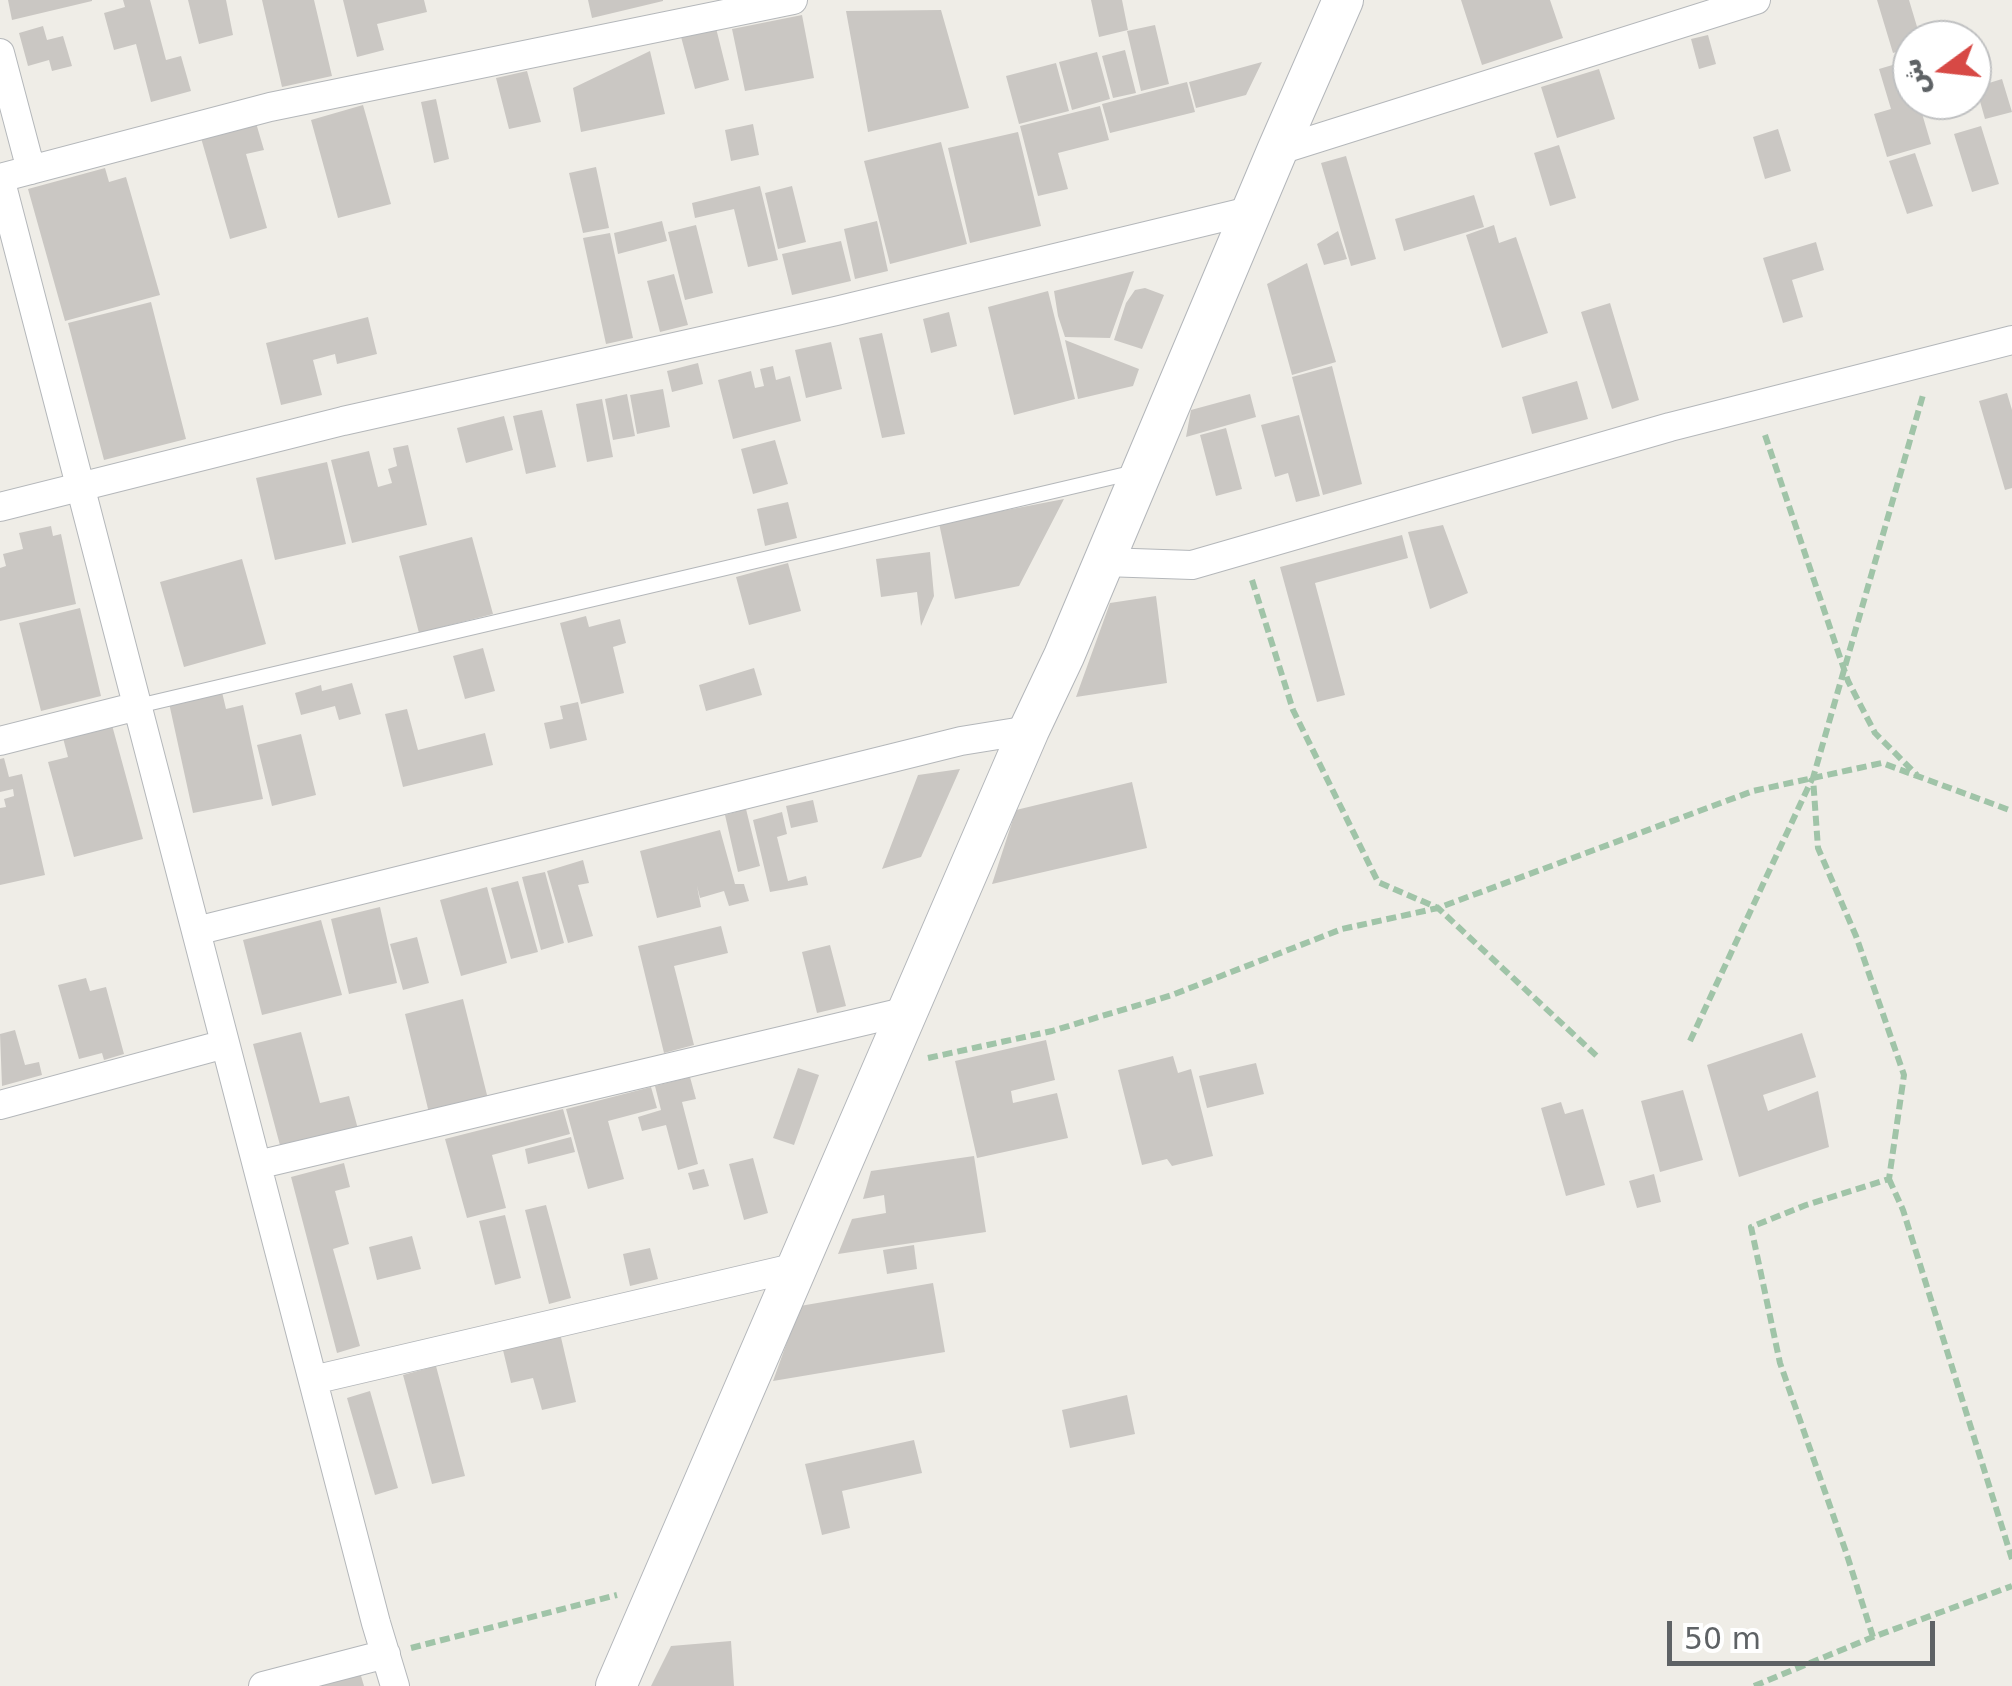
<!DOCTYPE html>
<meta charset="utf-8">
<style>
body{margin:0}
#map{position:relative;width:2012px;height:1686px;overflow:hidden;background:#efede7;font-family:"DejaVu Sans","Noto Naskh Arabic",sans-serif}
canvas{display:block}
.north{position:absolute;left:1892px;top:20px;width:100px;height:100px;box-sizing:border-box;background:#fff;border:2px solid #bfc0c1;border-radius:50%;rotate:255deg;font-size:28px;font-weight:700;line-height:40px;text-align:center;color:#5e6265}
.north::after{content:'';display:block;margin:auto;width:35px;height:45px;background:#d74945;clip-path:polygon(50% 0,100% 100%,50% 72%,0 100%)}
.scale{position:absolute;left:1667px;top:1621px;width:268px;height:45px;box-sizing:border-box;border:5px solid #5e6265;border-top:0;padding-left:12px;font-size:30px;line-height:35px;white-space:nowrap;color:#5e6265;-webkit-text-stroke:8px #fff;paint-order:stroke}
</style>
<div id="map">
<canvas width="2012" height="1686"></canvas>
<div class="north">ش</div>
<div class="scale">50 m</div>
</div>
<script>
const g = document.querySelector('canvas').getContext('2d');
g.lineJoin = 'round';
function fillPath(path, color) { g.fillStyle = color; g.fill(path, 'evenodd'); }
const poly = rows => new Path2D(rows.map(r => 'M' + r).join(''));
function stroke(path, color, width, dash) { g.strokeStyle = color; g.lineWidth = width; g.lineCap = dash ? 'butt' : 'round'; g.setLineDash(dash || []); g.stroke(path); }
fillPath(poly([
 [8,0,92,0,92,1,12,20],
 [123,0,150,0,166,60,181,56,191,91,151,102,136,44,114,50,104,13,125,7],
 [188,0,226,0,233,35,199,44],
 [262,0,314,0,332,76,282,87],
 [343,0,424,0,427,12,377,24,384,50,357,57],
 [588,0,663,0,663,1,592,18],
 [1091,0,1122,0,1128,30,1099,37],
 [1461,0,1550,0,1563,38,1482,65],
 [1877,0,1909,0,1921,40,1912,40,1912,47,1893,53],
 [941,10,969,108,868,132,846,11],
 [802,15,814,78,745,91,732,29],
 [715,24,729,80,695,89,680,33],
 [1155,25,1169,84,1141,91,1127,31],
 [43,26,47,40,63,36,72,66,52,71,49,60,28,66,19,33],
 [1708,35,1716,64,1699,69,1691,39],
 [1125,50,1136,93,1113,98,1102,56],
 [650,51,665,114,581,132,573,88],
 [1097,52,1110,99,1072,110,1059,62],
 [1906,61,1912,82,1912,100,1918,100,1931,144,1887,157,1874,114,1891,109,1879,69],
 [1262,62,1246,95,1196,108,1189,82],
 [1056,63,1069,111,1019,124,1006,76],
 [1599,69,1615,119,1557,138,1541,87],
 [527,71,541,122,509,129,496,78],
 [2002,79,2012,112,1985,119,1976,87],
 [1187,82,1195,112,1110,133,1102,104],
 [436,99,449,159,434,163,421,102],
 [363,105,391,204,338,218,311,120],
 [1100,106,1109,140,1058,153,1068,189,1038,196,1020,126],
 [256,123,264,150,246,154,267,228,230,239,201,138],
 [753,124,759,155,731,161,725,130],
 [1981,126,1999,184,1972,192,1954,134],
 [1778,129,1791,171,1765,179,1753,137],
 [1018,132,1041,226,970,243,948,148],
 [941,142,967,244,890,264,864,161],
 [1559,145,1576,198,1550,206,1534,153],
 [1915,153,1933,206,1907,214,1889,161],
 [1346,156,1376,259,1351,266,1321,163],
 [596,167,609,228,583,233,569,173],
 [105,168,109,182,126,177,160,295,65,321,28,189],
 [760,186,778,260,748,267,734,209,695,218,692,203],
 [792,186,806,242,778,249,765,193],
 [1474,195,1484,227,1404,251,1395,219],
 [662,221,667,241,618,254,614,233],
 [877,221,888,271,855,279,844,229],
 [696,225,713,293,685,300,668,232],
 [1494,225,1499,243,1516,237,1548,333,1502,348,1466,235],
 [1338,231,1347,259,1324,265,1317,244],
 [610,233,633,338,606,344,583,238],
 [841,241,851,281,792,295,782,254],
 [1816,242,1824,270,1792,280,1803,317,1783,323,1763,258],
 [1307,263,1336,362,1292,375,1267,284],
 [1134,271,1110,338,1065,337,1058,316,1054,291],
 [674,274,688,325,660,332,647,281],
 [1145,288,1164,295,1142,349,1114,340,1126,303,1135,290],
 [1048,291,1075,399,1014,415,988,307],
 [151,302,186,439,104,460,68,323],
 [1610,303,1639,400,1612,409,1581,312],
 [949,312,957,346,931,353,923,319],
 [368,317,377,354,337,364,335,354,313,360,322,395,281,405,266,343],
 [882,333,905,434,882,438,859,338],
 [1065,340,1139,369,1133,386,1078,399],
 [831,342,842,389,806,398,795,350],
 [698,363,703,384,672,392,667,371],
 [773,366,776,380,790,376,801,421,733,439,718,380,751,371,755,388,764,386,760,369],
 [1332,366,1362,484,1323,495,1292,377],
 [1577,381,1588,419,1532,434,1522,397],
 [663,389,670,427,637,434,630,395],
 [2007,393,2012,410,2012,488,2005,490,1979,401],
 [627,394,635,436,613,440,605,399],
 [1250,394,1256,417,1186,437,1191,410],
 [602,399,613,457,587,462,576,404],
 [542,410,556,467,526,474,513,416],
 [1299,415,1320,496,1296,502,1288,473,1275,477,1261,425],
 [504,416,513,450,466,463,457,428],
 [1226,428,1242,489,1216,496,1200,435],
 [775,440,788,484,753,494,741,449],
 [408,445,427,525,352,543,331,460,369,451,378,487,392,483,388,469,397,466,393,448],
 [327,462,346,544,275,560,256,478],
 [1064,499,1019,586,955,599,939,523],
 [788,502,797,538,765,546,757,509],
 [1443,525,1468,593,1430,609,1408,532],
 [51,526,53,536,61,534,76,604,0,621,0,568,6,566,3,554,23,549,19,533],
 [1402,535,1408,558,1315,583,1345,695,1317,702,1280,567],
 [472,537,493,614,419,633,399,556],
 [930,552,934,596,921,626,917,592,881,597,876,559],
 [242,559,266,644,184,667,160,582],
 [788,563,801,611,749,625,736,577],
 [1156,596,1167,683,1076,697,1110,603],
 [80,608,101,696,41,711,19,623],
 [586,616,589,627,620,619,626,643,613,647,624,693,581,704,560,623],
 [483,648,495,691,465,699,453,656],
 [754,668,762,695,706,711,699,685],
 [352,683,361,714,339,720,335,706,301,715,295,693,321,685,322,691],
 [222,692,226,709,243,705,263,799,193,813,169,703],
 [578,702,587,740,550,749,544,723,563,719,560,706],
 [407,709,418,750,485,733,493,765,403,787,385,714],
 [112,725,143,839,74,857,48,762,68,757,63,738],
 [301,734,316,795,272,806,257,745],
 [4,758,9,777,22,774,45,875,0,885,0,808,6,807,4,799,14,796,13,789,0,792,0,759],
 [960,769,921,857,882,869,918,775],
 [1132,782,1147,848,992,884,1016,810],
 [813,800,818,822,791,828,786,806],
 [746,809,760,866,738,872,725,815],
 [782,812,787,834,777,837,788,881,806,876,808,885,770,892,753,820],
 [720,830,735,884,744,884,749,901,729,906,724,891,700,898,697,886,701,907,657,918,640,851],
 [583,860,589,883,578,885,593,936,568,943,547,871],
 [545,872,564,943,541,950,522,877],
 [518,881,538,952,511,959,491,888],
 [487,887,507,963,461,976,440,900],
 [380,907,397,983,349,994,331,919],
 [321,920,342,995,262,1015,243,940],
 [721,926,728,953,674,966,694,1045,664,1053,638,946],
 [417,937,429,983,403,990,390,944],
 [830,945,846,1006,817,1013,802,952],
 [86,978,90,991,106,987,124,1054,104,1060,102,1053,79,1059,58,985],
 [463,999,488,1099,429,1113,405,1014],
 [15,1030,25,1065,39,1062,42,1075,2,1086,0,1034],
 [301,1032,320,1103,349,1096,358,1129,281,1149,253,1044],
 [1802,1033,1816,1077,1763,1095,1768,1111,1818,1091,1829,1147,1739,1177,1707,1065],
 [1046,1040,1055,1080,1011,1091,1013,1103,1057,1093,1068,1138,977,1158,955,1061],
 [1173,1056,1178,1073,1191,1069,1213,1156,1172,1166,1167,1159,1142,1165,1118,1070],
 [1256,1063,1264,1094,1207,1108,1199,1076],
 [798,1068,819,1075,794,1145,773,1138],
 [690,1077,696,1099,682,1102,698,1164,678,1170,666,1125,642,1131,638,1117,661,1110,655,1086],
 [651,1087,657,1108,608,1121,624,1179,588,1189,566,1109],
 [1683,1090,1703,1160,1660,1172,1641,1101],
 [1561,1102,1565,1114,1583,1109,1605,1185,1566,1196,1541,1108],
 [563,1109,570,1134,492,1155,506,1208,467,1218,445,1139],
 [571,1137,575,1152,528,1164,525,1149],
 [974,1156,986,1232,838,1254,852,1219,886,1213,884,1195,863,1199,871,1171],
 [753,1158,768,1213,744,1220,729,1164],
 [344,1163,350,1187,335,1191,349,1244,333,1249,360,1346,337,1353,291,1177],
 [704,1169,709,1186,693,1190,688,1173],
 [1654,1174,1661,1202,1637,1208,1629,1181],
 [546,1205,571,1298,549,1304,525,1210],
 [505,1215,521,1278,495,1285,479,1221],
 [412,1236,421,1269,377,1280,369,1247],
 [914,1245,917,1269,887,1274,883,1250],
 [650,1248,658,1279,630,1286,623,1254],
 [933,1283,945,1352,773,1381,800,1306],
 [560,1333,576,1402,542,1410,533,1378,511,1383,502,1346],
 [436,1366,465,1476,432,1484,403,1375],
 [370,1391,398,1488,375,1495,347,1398],
 [1127,1395,1135,1434,1070,1448,1062,1410],
 [914,1440,922,1473,842,1491,850,1528,822,1535,805,1464],
 [731,1641,734,1686,651,1686,671,1646],
 [359,1669,364,1686,305,1686]
]), '#cac7c3');
const lane = poly([
 [138,706,1135,472]
]);
const street = poly([
 [0,53,31,170],
 [1277,151,1756,0],
 [0,178,376,1623,395,1686],
 [0,178,270,107,793,0],
 [0,507,343,421,836,311,1253,210],
 [1104,562,1192,565,1670,427,2012,340],
 [0,741,138,706],
 [196,931,961,741,1029,730],
 [0,1105,225,1044],
 [257,1165,907,1011],
 [313,1380,797,1267],
 [263,1686,386,1654]
]);
const secondary = poly([
 [616,1686,1029,730,1064,656,1277,151,1343,0]
]);
stroke(lane, '#b4b7ba', 16);
stroke(street, '#b4b7ba', 30);
stroke(secondary, '#b3b6ba', 42);
stroke(poly([
 [1765,435,1848,681,1875,733,1917,775],
 [1252,580,1293,710,1378,882,1438,908,1600,1059],
 [1690,1041,1812,779],
 [928,1058,1052,1031,1172,995,1342,929,1438,908,1753,791,1882,763,2012,811],
 [1889,1179,1903,1210,2012,1559],
 [1873,1637,1846,1552,1780,1363,1751,1227,1806,1205,1889,1179,1904,1075,1856,936,1818,848,1813,778,1923,395],
 [411,1648,617,1595],
 [1754,1686,1873,1637,2012,1586]
]), '#a0c4a8', 6, [10, 5]);
stroke(lane, '#fff', 14);
stroke(street, '#fff', 28);
stroke(secondary, '#fff', 40);
</script>
